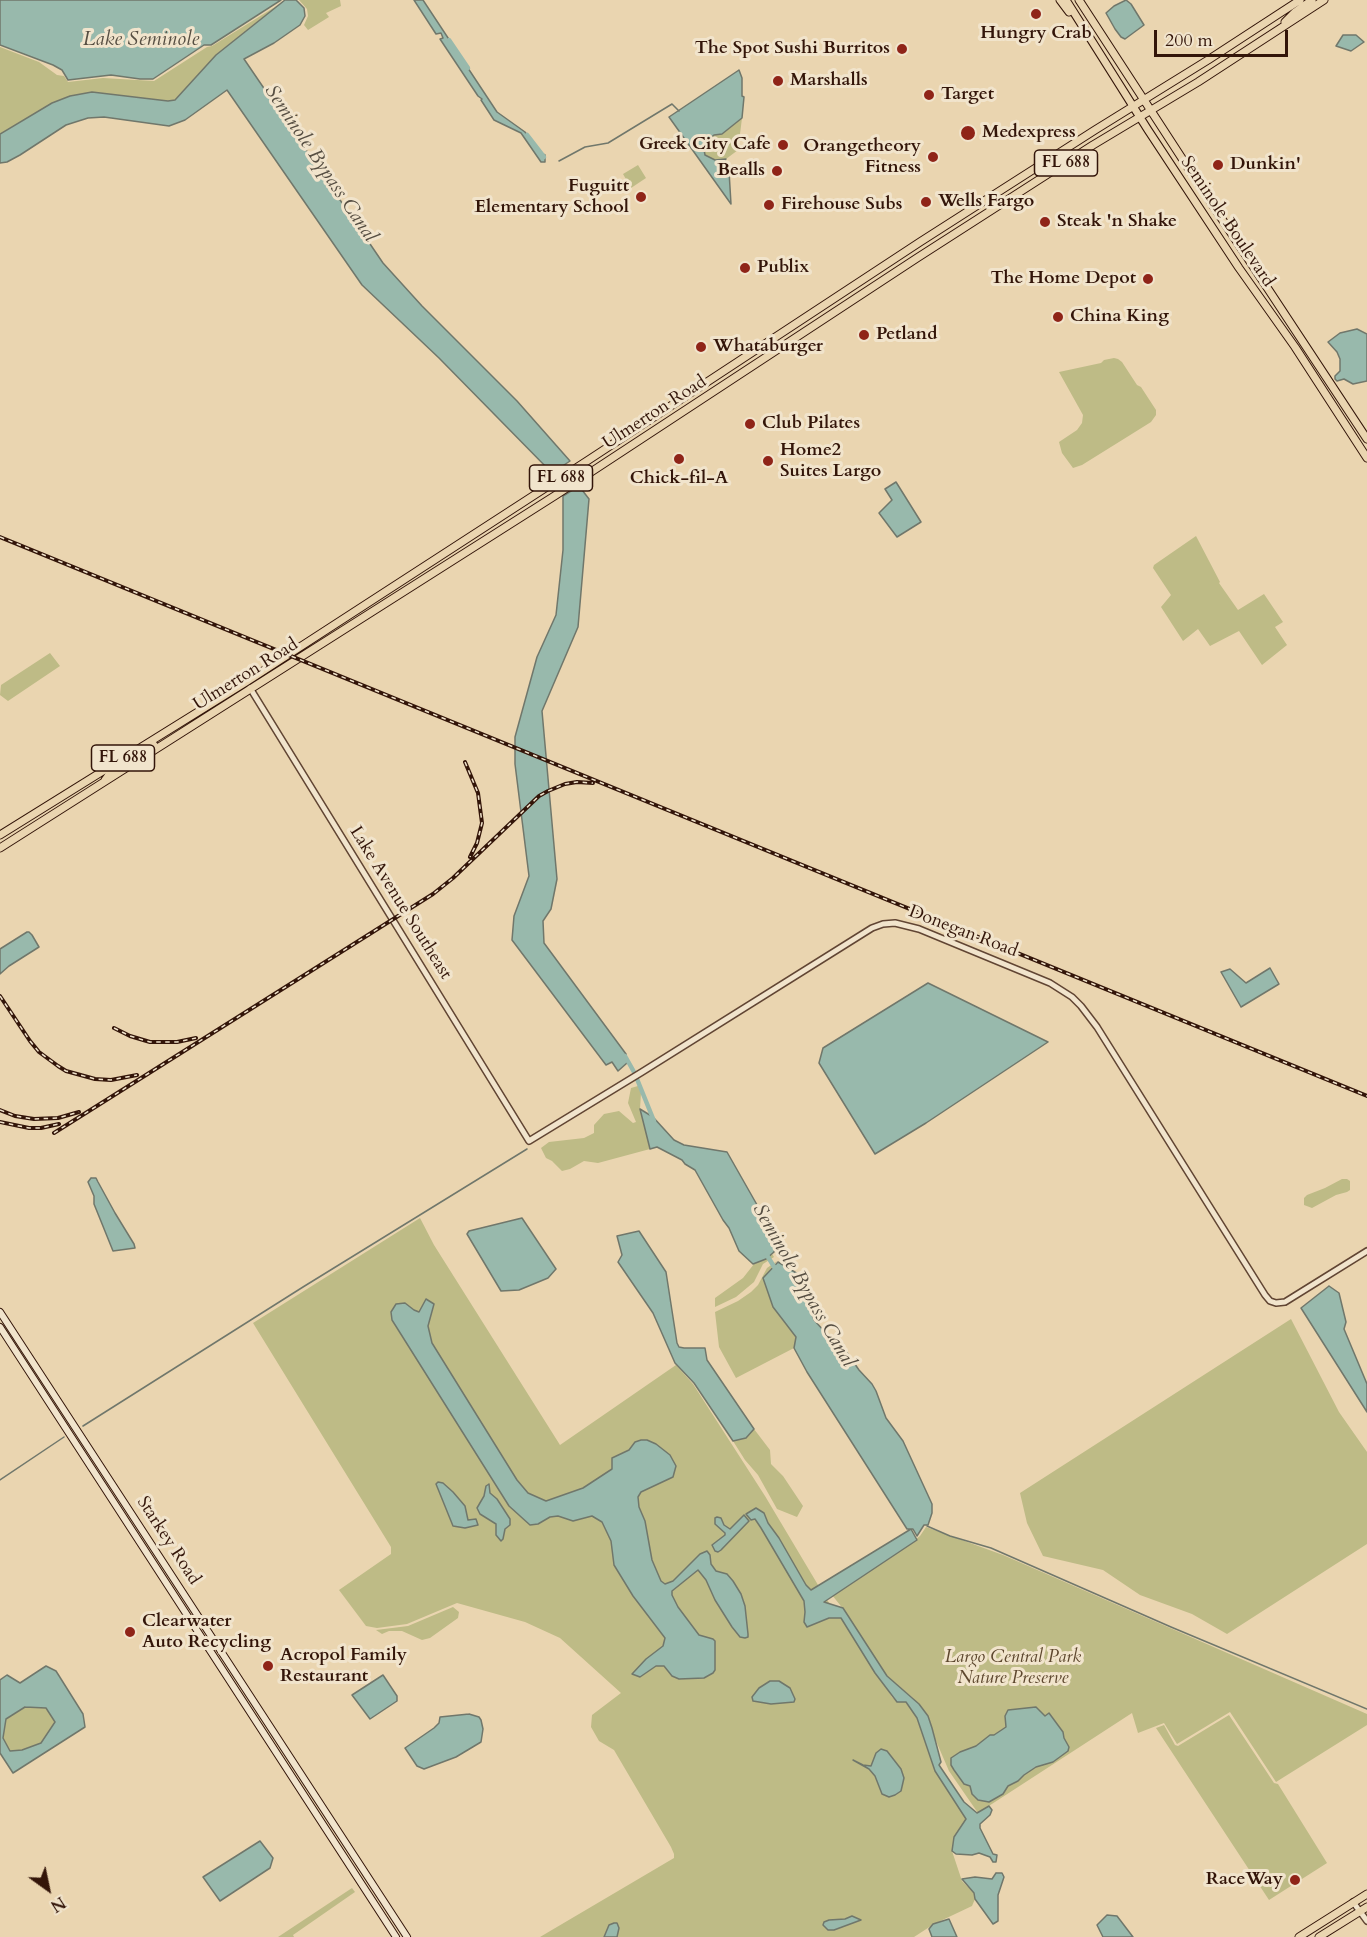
<!DOCTYPE html>
<style>
body{margin:0}
#map{position:relative;width:1367px;height:1937px;overflow:hidden;background:#ead5b0;font-family:Cardo,serif}
canvas{display:block}
.north{position:absolute;left:18px;top:1859px;width:60px;height:60px;-webkit-text-stroke:4px #f1e4cc;paint-order:stroke;rotate:147deg;font-size:16px;font-weight:700;line-height:24px;text-align:center;color:#331509}
.north::after{content:'';display:block;margin:auto;width:21px;height:27px;background:#331509;clip-path:polygon(50% 0,100% 100%,50% 72%,0 100%)}
.scale{position:absolute;left:1154px;top:30px;width:134px;height:27px;box-sizing:border-box;border:3px solid #331509;border-top:0;padding-left:8px;font-size:18px;line-height:21px;white-space:nowrap;color:#331509;-webkit-text-stroke:4px #f1e4cc;paint-order:stroke}
</style>
<div id="map">
<canvas width="1367" height="1937"></canvas>
<div class="north">N</div>
<div class="scale">200 m</div>
</div>
<script>
const g = document.querySelector('canvas').getContext('2d');
g.lineJoin = 'round';
function fillPath(path, color) { g.fillStyle = color; g.fill(path, 'evenodd'); }
const poly = rows => new Path2D(rows.map(r => 'M' + r).join(''));
function stroke(path, color, width, dash) { g.strokeStyle = color; g.lineWidth = width; g.lineCap = dash ? 'butt' : 'round'; g.setLineDash(dash || []); g.stroke(path); }
function drawText(font, color, halo, rows, align = 'center') {
  g.font = font + ' Cardo,serif'; g.lineWidth = 6; g.setLineDash([]); g.textBaseline = 'middle'; g.strokeStyle = halo; g.fillStyle = color; for (const [text, x, y, turn = 0] of rows) {
    g.save(); g.translate(x, y); g.rotate((+turn || 0) * Math.PI / 180); g.textAlign = isNaN(turn) ? turn : align; if (halo) g.strokeText(text, 0, 0); g.fillText(text, 0, 0); g.restore();
  }
}
fillPath(poly([
 [299,0,340,0,341,6,326,13,329,17,308,30,304,25,308,16,307,9],
 [278,5,216,55,175,100,168,101,122,97,16,126,0,134,0,47,39,62,57,75,64,76,68,82,103,78,154,81,207,47,212,46],
 [742,118,738,150,726,159,715,160,704,155,703,144,714,135,722,134],
 [638,165,646,178,631,188,623,174],
 [1114,358,1118,359,1122,362,1137,385,1141,387,1156,410,1156,415,1151,422,1127,437,1082,465,1073,468,1062,453,1059,442,1077,430,1082,423,1083,415,1059,372,1101,363,1104,360],
 [1196,536,1220,582,1219,583,1238,610,1264,594,1283,622,1275,627,1287,645,1262,665,1239,631,1210,646,1198,629,1183,641,1161,607,1171,595,1153,568,1154,565],
 [50,653,60,666,8,701,0,695,1,685],
 [638,1086,641,1093,640,1109,650,1149,598,1163,584,1161,570,1169,562,1171,552,1161,546,1158,541,1148,549,1142,584,1138,594,1133,594,1125,604,1114,619,1111,633,1123,636,1122,628,1103,631,1088],
 [1342,1179,1347,1179,1350,1181,1350,1190,1347,1192,1336,1195,1312,1208,1304,1205,1304,1198,1307,1195,1325,1188],
 [420,1218,434,1245,560,1445,676,1365,693,1384,765,1496,827,1600,844,1621,892,1697,897,1702,906,1702,917,1718,935,1771,966,1819,954,1837,952,1851,962,1881,974,1893,975,1899,972,1906,934,1924,914,1937,540,1937,674,1858,674,1854,671,1847,614,1750,599,1741,591,1727,592,1715,621,1693,560,1638,525,1622,457,1603,407,1624,377,1628,366,1626,339,1590,391,1554,391,1547,253,1323],
 [772,1254,774,1257,763,1264,754,1282,736,1297,715,1307,715,1298,743,1278,754,1264,765,1259],
 [777,1261,763,1278,780,1317,796,1337,794,1348,736,1378,719,1347,715,1312,738,1301,751,1292,758,1285,767,1268],
 [1291,1319,1339,1412,1367,1452,1367,1544,1227,1634,1192,1614,1140,1595,1103,1570,1043,1556,1027,1523,1020,1493],
 [754,1429,770,1450,771,1464,783,1476,803,1506,797,1517,777,1509,758,1475,745,1460,733,1441,746,1438],
 [926,1527,1003,1555,1367,1714,1367,1725,1276,1782,1230,1712,1177,1744,1164,1723,1138,1733,1132,1713,978,1813,949,1771,933,1734,913,1698,887,1676,844,1610,832,1595,912,1542,920,1536],
 [453,1607,459,1612,458,1618,430,1638,422,1640,402,1631,389,1631,382,1634,376,1630,408,1626],
 [25,1707,46,1708,55,1722,41,1743,22,1750,10,1751,3,1738,6,1719],
 [1229,1715,1274,1783,1278,1784,1327,1863,1269,1900,1156,1728,1164,1725,1175,1745,1178,1746],
 [352,1888,355,1892,293,1935,294,1937,278,1937]
]), '#bebb86');
const water = poly([
 [0,0,281,0,211,45,204,45,153,79,140,79,111,75,68,80,62,70,53,65,0,45,0,0],
 [285,0,296,0,304,8,305,16,300,25,274,43,244,59,383,263,422,306,517,401,570,461,552,473,439,358,362,285,227,90,185,120,169,126,104,117,88,118,66,125,20,155,7,162,0,163,0,134,52,103,70,96,92,92,168,101,175,100,216,55,285,0],
 [414,0,423,0,497,112,525,132,539,152,545,155,545,162,541,162,521,133,494,120,481,100,482,99,478,96,440,39,443,38,441,33,436,34,414,0],
 [1126,0,1131,4,1144,25,1125,39,1121,37,1115,29,1106,13,1114,6,1126,0],
 [1343,35,1356,35,1364,42,1351,51,1336,46,1343,35],
 [739,70,742,78,742,96,744,97,742,118,722,134,714,135,703,144,705,155,715,160,726,159,725,160,729,171,731,204,669,117,739,70],
 [1357,329,1367,334,1367,381,1353,384,1344,379,1337,381,1335,379,1335,376,1340,371,1340,359,1337,352,1328,342,1340,333,1357,329],
 [896,482,921,522,897,537,879,513,892,500,885,489,896,482],
 [579,486,589,499,578,627,542,711,557,879,551,909,543,921,544,943,626,1054,627,1063,618,1071,612,1062,606,1065,512,940,514,916,529,876,515,764,515,737,537,657,556,615,563,550,563,496,579,486],
 [27,932,29,932,32,935,39,947,9,966,0,974,0,949,27,932],
 [1270,968,1279,984,1241,1007,1221,972,1230,969,1246,983,1270,968],
 [928,983,1048,1042,926,1123,875,1154,819,1063,823,1048,928,983],
 [640,1109,653,1117,674,1140,684,1145,727,1152,777,1240,774,1252,766,1259,753,1264,739,1251,729,1228,723,1220,695,1170,685,1164,682,1160,657,1147,650,1149,640,1109],
 [91,1178,96,1178,98,1182,115,1213,134,1244,135,1248,113,1251,94,1204,94,1196,88,1182,91,1178],
 [522,1218,556,1269,548,1278,519,1290,501,1291,467,1234,469,1231,522,1218],
 [639,1231,666,1272,677,1343,679,1347,684,1348,705,1348,707,1360,754,1429,746,1438,733,1441,694,1383,675,1363,653,1313,618,1262,622,1255,617,1236,639,1231],
 [778,1262,803,1277,810,1297,810,1309,814,1320,825,1332,839,1341,859,1370,872,1384,876,1391,886,1418,903,1441,932,1504,932,1513,928,1525,924,1525,917,1536,913,1529,907,1529,807,1372,794,1348,796,1337,773,1307,763,1278,778,1262],
 [1329,1286,1339,1293,1346,1322,1344,1329,1367,1384,1367,1412,1301,1308,1329,1286],
 [426,1299,434,1304,428,1326,432,1343,517,1480,528,1493,546,1501,583,1488,612,1469,612,1458,629,1450,635,1442,641,1440,647,1440,656,1444,670,1455,676,1466,673,1477,641,1492,638,1497,639,1507,645,1521,652,1560,661,1581,665,1584,673,1581,700,1554,707,1551,710,1555,711,1564,716,1571,727,1574,733,1581,741,1594,745,1606,748,1634,748,1637,745,1638,740,1637,732,1627,715,1600,706,1580,698,1570,672,1591,672,1595,678,1607,699,1635,713,1639,715,1641,715,1670,713,1673,704,1678,679,1679,672,1676,664,1666,656,1666,640,1677,632,1674,646,1659,663,1646,665,1638,633,1596,614,1565,611,1541,602,1522,592,1516,573,1521,558,1516,550,1517,538,1524,530,1525,509,1506,392,1320,391,1312,396,1304,405,1303,414,1310,419,1312,426,1299],
 [438,1482,443,1483,453,1492,465,1506,468,1520,476,1519,478,1525,465,1528,453,1526,436,1484,438,1482],
 [489,1484,490,1493,497,1499,510,1519,510,1525,505,1529,503,1539,501,1541,496,1535,496,1524,480,1514,477,1508,484,1496,486,1486,489,1484],
 [756,1508,764,1513,768,1523,779,1538,806,1585,811,1590,911,1529,917,1540,824,1602,843,1608,887,1676,919,1704,928,1716,932,1728,941,1762,939,1765,964,1802,977,1813,989,1806,992,1810,990,1815,980,1824,980,1828,993,1854,997,1855,996,1862,993,1862,990,1857,979,1853,972,1855,956,1854,952,1851,954,1837,966,1819,935,1771,917,1718,906,1702,897,1702,875,1673,841,1618,829,1618,807,1627,804,1622,805,1612,804,1601,761,1528,755,1519,751,1520,746,1514,756,1508],
 [744,1515,749,1521,721,1550,718,1552,715,1551,712,1545,725,1535,725,1533,715,1524,715,1518,717,1517,721,1518,724,1525,730,1529,744,1515],
 [46,1666,56,1671,83,1714,85,1727,13,1773,0,1753,0,1680,7,1675,20,1683,46,1666],
 [25,1707,46,1708,55,1722,41,1743,22,1750,10,1751,3,1738,6,1719,25,1707],
 [383,1675,397,1696,397,1701,370,1719,352,1695,383,1675],
 [770,1681,779,1681,790,1688,795,1699,794,1702,771,1704,753,1701,752,1697,759,1688,770,1681],
 [1036,1707,1045,1716,1049,1713,1063,1732,1064,1738,1069,1747,1068,1751,1053,1762,1036,1767,1024,1775,1018,1781,1008,1786,1003,1794,989,1802,978,1800,972,1794,970,1786,964,1784,954,1770,951,1765,951,1758,960,1752,976,1746,990,1735,994,1735,1006,1727,1005,1716,1008,1710,1036,1707],
 [469,1714,479,1717,481,1720,483,1729,481,1742,456,1757,424,1769,417,1766,405,1748,434,1728,439,1723,440,1717,469,1714],
 [881,1749,887,1751,901,1769,904,1778,901,1791,895,1795,889,1797,882,1794,875,1776,869,1769,853,1760,863,1765,871,1766,876,1753,881,1749],
 [260,1841,273,1858,270,1868,220,1901,203,1877,260,1841],
 [996,1873,1002,1873,1004,1877,998,1895,998,1921,993,1924,975,1899,974,1893,962,1879,975,1877,992,1879,996,1873],
 [1107,1915,1117,1916,1133,1937,1103,1937,1097,1925,1107,1915],
 [852,1916,861,1920,834,1930,828,1930,823,1925,824,1922,829,1920,845,1919,852,1916],
 [949,1919,957,1937,932,1937,929,1929,933,1924,949,1919],
 [614,1923,617,1923,619,1928,617,1937,604,1937,609,1925,614,1923]
]);
fillPath(water, '#98b9ac');
stroke(water, '#70776b', 1.5);
stroke(poly([
 [559,161,585,147,608,143,672,104,679,111],
 [83,1426,303,1287,527,1149],
 [0,1480,64,1437],
 [927,1526,950,1536,991,1548,1171,1627,1367,1709]
]), '#70776b', 1.5);
stroke(poly([
 [449,40,468,68],
 [527,135,544,157],
 [625,1056,634,1072],
 [637,1079,654,1121],
 [765,1252,776,1270]
]), '#98b9ac', 4.5);
const tertiary = poly([
 [250,688,529,1141,642,1072,872,928,883,924,895,923,919,929,1050,983,1072,997,1081,1006,1097,1027,1265,1295,1270,1301,1276,1303,1285,1302,1367,1251],
 [1353,1902,1367,1921]
]);
const secondary = poly([
 [0,1312,407,1937],
 [0,1327,396,1937]
]);
const primary = poly([
 [1060,0,1069,12],
 [1066,0,1148,130,1239,268,1295,347,1367,458],
 [1079,0,1185,163,1367,439],
 [1285,22,1295,12,1312,0],
 [105,780,111,772,154,745],
 [0,835,246,682,590,459,920,242,1095,130,1208,60,1300,0],
 [0,848,556,495,917,258,1093,145,1198,82,1324,0],
 [1299,1937,1367,1894],
 [1319,1937,1367,1907]
]);
stroke(tertiary, '#614533', 8);
stroke(secondary, '#331509', 8);
stroke(primary, '#331509', 9);
stroke(tertiary, '#f1e4cc', 5);
stroke(secondary, '#f1e4cc', 6);
stroke(primary, '#ead5b0', 7);
const rail = poly([
 [0,537,1367,1096],
 [465,762,478,793,482,823,477,843,470,857],
 [0,996,30,1041,39,1052,58,1066,66,1071,95,1079,111,1080,137,1075],
 [114,1028,130,1036,150,1042,177,1042,196,1038],
 [0,1110,15,1116,34,1119,58,1118,79,1112],
 [0,1122,29,1128,41,1128,59,1124],
 [54,1133,433,894,453,878,539,796,548,791,565,784,577,782,593,783]
]);
stroke(rail, '#331509', 4);
stroke(rail, '#f1e4cc', 1.5, [4.5]);
for (const [x, y, r, color] of [
 [1036,14,6,"#8f2418"],
 [902,49,6,"#8f2418"],
 [778,81,6,"#8f2418"],
 [929,95,6,"#8f2418"],
 [968,133,8,"#8f2418"],
 [783,145,6,"#8f2418"],
 [933,157,6,"#8f2418"],
 [1218,165,6,"#8f2418"],
 [777,171,6,"#8f2418"],
 [641,197,6,"#8f2418"],
 [926,202,6,"#8f2418"],
 [769,205,6,"#8f2418"],
 [1045,222,6,"#8f2418"],
 [745,268,6,"#8f2418"],
 [1148,279,6,"#8f2418"],
 [1058,317,6,"#8f2418"],
 [864,335,6,"#8f2418"],
 [701,347,6,"#8f2418"],
 [750,424,6,"#8f2418"],
 [679,459,6,"#8f2418"],
 [768,461,6,"#8f2418"],
 [130,1632,6,"#8f2418"],
 [268,1666,6,"#8f2418"],
 [1295,1880,6,"#8f2418"]
]) { const dot = new Path2D(); dot.arc(x, y, r, 0, 2 * Math.PI); g.fillStyle = color; g.fill(dot); stroke(dot, '#f1e4cc', 2); }
for (const [x, y, w] of [
 [1066,163,63],
 [561,478,63],
 [123,758,63]
]) { const box = new Path2D(); box.roundRect(x - w / 2, y - 13, w, 26, 4.5); g.fillStyle = '#f1e4cc'; g.fill(box); stroke(box, '#331509', 1.5); }
drawText('bold 16px', '#331509', null, [
 ["FL 688",1066,163],
 ["FL 688",561,478],
 ["FL 688",123,758]
]);
drawText('bold 18px', '#331509', '#f1e4cc', [
 ["Hungry Crab",1036,34,"center"],
 ["The Spot Sushi Burritos",890,49,"right"],
 ["Marshalls",790,81],
 ["Target",941,95],
 ["Medexpress",982,133],
 ["Greek City Cafe",771,145,"right"],
 ["Orangetheory",921,147,"right"],
 ["Fitness",921,168,"right"],
 ["Dunkin'",1230,165],
 ["Bealls",765,171,"right"],
 ["Fuguitt",629,187,"right"],
 ["Elementary School",629,208,"right"],
 ["Wells Fargo",938,202],
 ["Firehouse Subs",781,205],
 ["Steak 'n Shake",1057,222],
 ["Publix",757,268],
 ["The Home Depot",1136,279,"right"],
 ["China King",1070,317],
 ["Petland",876,335],
 ["Whataburger",713,347],
 ["Club Pilates",762,424],
 ["Home2",780,451],
 ["Suites Largo",780,472],
 ["Chick-fil-A",679,479,"center"],
 ["Clearwater",142,1622],
 ["Auto Recycling",142,1643],
 ["Acropol Family",280,1656],
 ["Restaurant",280,1677],
 ["RaceWay",1283,1880,"right"]
], 'left');
drawText('18px', '#331509', '#f1e4cc', [
 ["Seminole Boulevard",1227,222,56],
 ["Ulmerton Road",655,413,-33],
 ["Ulmerton Road",246,675,-32],
 ["Lake Avenue Southeast",400,903,58],
 ["Donegan Road",963,932,21],
 ["Starkey Road",168,1541,57]
]);
drawText('italic 18px', '#5d472e', '#f1e4cc', [
 ["Largo Central Park",1013,1658],
 ["Nature Preserve",1013,1679]
]);
drawText('italic 20px', '#564e42', '#f1e4cc', [
 ["Lake Seminole",141,40],
 ["Seminole Bypass Canal",320,164,56],
 ["Seminole Bypass Canal",803,1286,60]
]);
</script>
